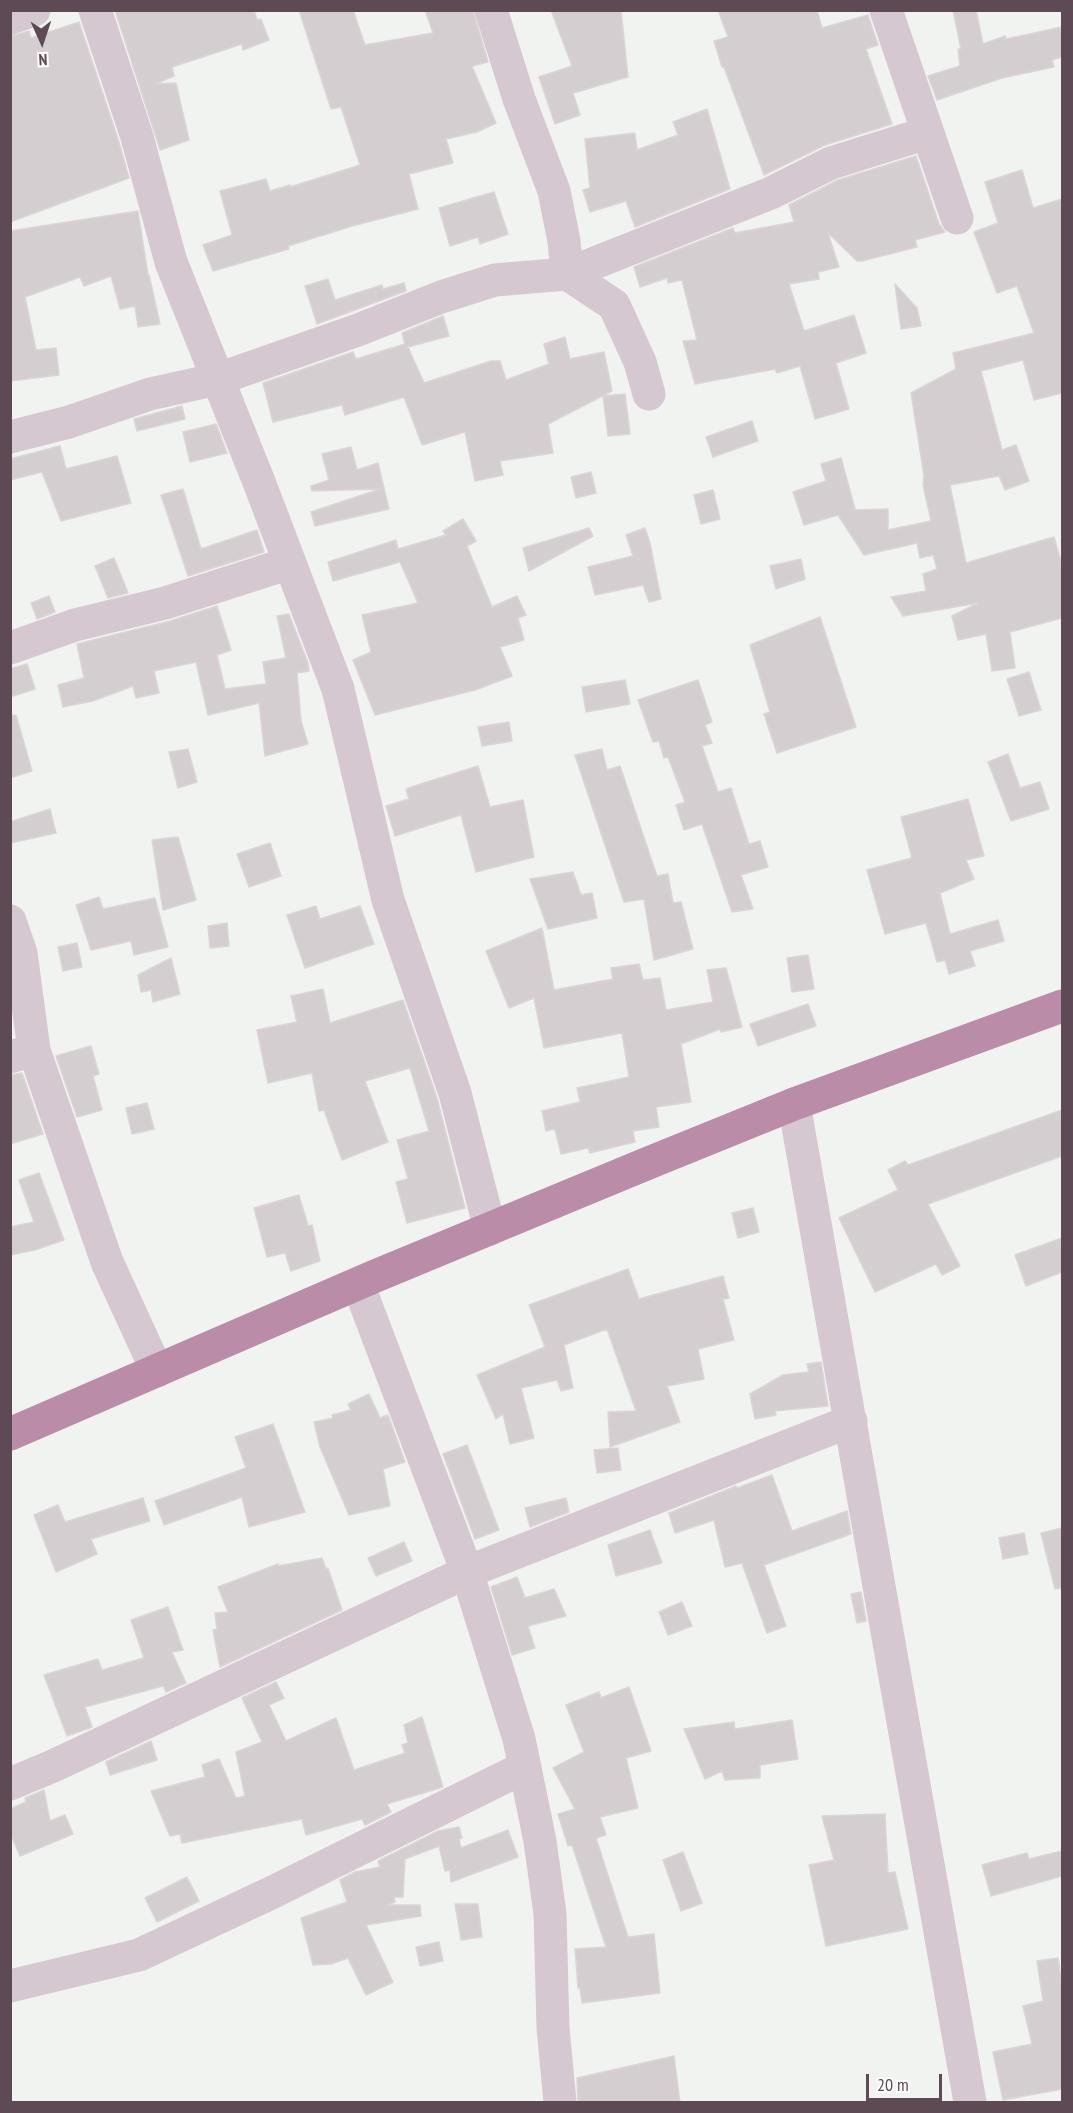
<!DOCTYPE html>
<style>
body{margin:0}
#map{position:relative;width:1073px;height:2113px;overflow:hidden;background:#f1f3f1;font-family:"PT Sans Narrow",sans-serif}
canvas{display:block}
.frame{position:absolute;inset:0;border:12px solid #5d4a55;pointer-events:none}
.north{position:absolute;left:12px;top:12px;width:60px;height:60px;-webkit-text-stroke:4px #fff;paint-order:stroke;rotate:177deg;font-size:16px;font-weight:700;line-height:24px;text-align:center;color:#5d4a55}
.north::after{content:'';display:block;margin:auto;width:21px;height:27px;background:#5d4a55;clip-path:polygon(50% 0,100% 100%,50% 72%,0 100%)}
.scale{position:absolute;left:866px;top:2074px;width:76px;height:27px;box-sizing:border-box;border:3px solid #5d4a55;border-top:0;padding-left:8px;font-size:18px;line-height:21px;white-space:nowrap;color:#5d4a55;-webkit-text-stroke:4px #fff;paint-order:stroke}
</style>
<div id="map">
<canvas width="1073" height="2113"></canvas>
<div class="frame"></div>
<div class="north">N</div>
<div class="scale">20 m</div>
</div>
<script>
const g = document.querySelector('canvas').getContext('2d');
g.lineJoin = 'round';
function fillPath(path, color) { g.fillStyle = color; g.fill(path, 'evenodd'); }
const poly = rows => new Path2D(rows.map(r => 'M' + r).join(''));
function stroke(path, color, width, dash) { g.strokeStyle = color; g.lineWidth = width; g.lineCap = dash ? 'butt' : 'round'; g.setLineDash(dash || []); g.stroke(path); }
const building = poly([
 [115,10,254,10,257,20,261,19,269,40,243,50,242,44,172,67,174,76,155,84,176,83,189,140,160,150,115,10],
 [299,10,353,10,365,45,433,33,425,10,473,10,488,62,472,66,496,123,477,132,446,139,453,163,409,174,418,209,352,226,288,246,289,249,213,271,203,245,232,235,220,191,266,179,270,191,290,185,290,187,360,165,341,107,331,109,299,10],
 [551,10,621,10,628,77,573,93,580,115,555,124,539,77,572,66,551,10],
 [718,10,817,10,822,28,868,15,878,45,866,49,892,124,825,145,764,175,724,67,722,67,714,41,728,37,718,10],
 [953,10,976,10,983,44,1005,36,1006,39,1062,27,1062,57,1052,60,1054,67,1002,78,937,100,928,76,960,66,958,49,961,49,953,10],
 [79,22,119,142,129,178,10,222,10,36,29,31,31,38,79,22],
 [707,109,730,189,635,227,626,201,590,212,583,190,590,188,585,139,635,133,637,150,678,135,673,122,707,109],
 [916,156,939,224,945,232,915,240,917,247,862,261,857,261,828,233,839,267,818,272,819,279,789,284,804,331,854,315,866,353,836,363,849,409,815,419,800,366,777,373,775,369,695,384,683,341,697,340,682,280,668,283,667,278,640,287,634,267,733,228,735,233,794,222,789,205,838,180,916,156],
 [1022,170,1033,208,1062,199,1062,393,1034,400,1023,360,981,371,1002,450,1016,445,1029,481,1005,490,999,476,950,485,966,563,1054,537,1062,565,1062,618,1010,632,1015,668,992,671,986,634,958,640,952,616,978,603,903,616,891,597,926,591,923,574,937,569,933,555,920,558,917,543,864,555,838,515,804,525,793,492,826,481,821,464,841,458,855,509,853,510,888,509,888,530,931,521,923,485,924,476,911,393,956,369,953,353,1034,333,1017,286,997,293,974,232,998,223,985,182,1022,170],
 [494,192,508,234,480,244,478,237,450,246,439,208,494,192],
 [138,211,148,275,149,275,160,324,138,327,135,306,120,309,111,276,84,286,80,277,25,297,36,350,56,348,59,375,10,381,10,231,138,211],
 [328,279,335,300,382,285,383,289,404,283,406,291,317,324,305,286,328,279],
 [895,284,917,308,921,326,901,329,895,284],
 [443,316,449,336,408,347,424,383,491,361,500,361,506,380,549,364,544,344,565,337,570,359,604,352,612,391,548,424,553,453,500,461,503,475,475,481,465,432,422,445,404,397,345,415,342,405,273,422,263,383,353,352,356,359,405,344,402,333,443,316],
 [625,394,630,434,608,436,603,396,625,394],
 [182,406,185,419,137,431,134,419,182,406],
 [752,421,758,441,713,457,706,437,752,421],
 [216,424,227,453,190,462,183,432,216,424],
 [60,446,66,469,117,456,131,503,61,521,42,472,10,480,10,459,60,446],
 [351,447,357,470,378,463,389,509,315,526,311,512,380,489,312,491,311,486,329,480,322,454,351,447],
 [591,472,596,493,576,498,571,477,591,472],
 [183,489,201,549,257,530,264,552,188,576,161,495,183,489],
 [713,490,720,519,701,524,694,495,713,490],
 [463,519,476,541,467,546,492,607,517,596,526,615,518,618,524,640,500,647,512,676,475,690,375,715,353,660,371,652,362,615,418,603,400,562,333,581,328,562,396,540,398,549,446,535,443,531,463,519],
 [589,528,593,536,529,571,523,548,589,528],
 [645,528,650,543,661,599,649,602,643,585,595,595,588,567,633,556,626,535,645,528],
 [114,558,128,593,108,598,95,566,114,558],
 [801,559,805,579,776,589,770,566,801,559],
 [49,596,55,612,37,619,31,603,49,596],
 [217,606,231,650,217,655,225,689,266,684,263,662,286,658,277,616,289,614,308,663,309,671,297,673,301,721,308,744,265,756,259,703,208,715,196,662,154,671,159,693,136,698,133,686,93,701,63,707,58,685,84,678,77,644,170,621,217,606],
 [820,617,856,727,777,753,764,714,770,712,750,645,820,617],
 [27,664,35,689,10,697,10,669,27,664],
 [1029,672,1041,710,1019,716,1007,679,1029,672],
 [625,680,630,704,586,712,582,687,625,680],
 [698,680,712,722,705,725,712,743,702,746,718,792,731,788,749,844,760,841,768,867,741,875,753,909,732,912,702,824,684,830,676,805,685,802,668,757,664,758,659,741,653,742,638,700,698,680],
 [16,715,32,771,10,778,10,716,16,715],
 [509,722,512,741,482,746,478,727,509,722],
 [188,749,197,782,178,788,169,752,188,749],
 [602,749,607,770,620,766,657,876,668,874,673,903,681,902,693,949,654,960,644,899,624,902,575,755,602,749],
 [1008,754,1020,788,1040,782,1049,809,1011,821,988,762,1008,754],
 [478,766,490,807,523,800,534,857,476,872,461,815,395,836,386,806,409,799,406,790,408,788,478,766],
 [968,799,984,856,966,860,974,879,940,893,950,934,998,920,1004,941,970,951,975,966,949,974,945,960,937,962,926,923,885,934,867,870,912,858,901,817,968,799],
 [50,809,56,833,10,843,10,822,50,809],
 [178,837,196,900,163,910,152,840,178,837],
 [270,843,281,876,249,887,237,854,270,843],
 [573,872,581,895,592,893,597,918,548,929,530,879,573,872],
 [99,897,103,909,155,898,168,947,134,955,131,941,91,950,76,905,99,897],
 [316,906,320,919,360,906,374,944,305,968,287,915,316,906],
 [227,923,229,946,210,948,208,926,227,923],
 [542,928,554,990,613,979,611,968,639,964,643,980,660,978,666,1010,713,1002,707,970,726,968,742,1027,721,1032,720,1029,681,1044,691,1102,656,1107,659,1127,633,1131,635,1142,590,1153,588,1148,561,1154,555,1129,546,1131,542,1111,580,1102,577,1088,629,1077,622,1033,544,1048,534,998,509,1008,486,951,542,928],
 [77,943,82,967,63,971,58,947,77,943],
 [808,955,814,989,792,992,787,958,808,955],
 [171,958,180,994,153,1002,151,990,141,992,138,975,171,958],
 [323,989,330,1023,403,1000,437,1098,465,1208,407,1223,396,1182,408,1179,397,1140,429,1131,410,1068,365,1081,388,1142,342,1160,324,1110,319,1111,312,1073,268,1083,257,1030,297,1022,291,996,323,989],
 [808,1004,816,1026,758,1046,750,1024,808,1004],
 [91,1046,99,1074,93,1076,102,1110,77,1117,56,1056,91,1046],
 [22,1073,43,1134,10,1144,10,1075,22,1073],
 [147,1103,154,1129,132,1134,126,1108,147,1103],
 [1062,1110,1062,1156,928,1204,960,1266,942,1275,936,1264,875,1292,839,1218,898,1190,888,1170,905,1161,908,1165,1062,1110],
 [39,1173,64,1240,35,1250,10,1255,10,1227,34,1222,19,1180,39,1173],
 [299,1195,308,1226,312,1225,320,1261,291,1271,285,1253,267,1257,254,1208,299,1195],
 [753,1208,759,1232,738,1238,732,1213,753,1208],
 [1062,1238,1062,1272,1026,1286,1015,1255,1062,1238],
 [628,1269,639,1299,723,1276,729,1298,723,1299,734,1340,698,1349,704,1379,667,1386,680,1422,610,1447,608,1412,636,1411,607,1329,564,1345,573,1388,561,1391,557,1380,521,1388,534,1438,510,1444,503,1414,496,1419,477,1375,545,1347,529,1305,628,1269],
 [821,1362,828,1406,775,1411,776,1415,755,1419,750,1394,783,1375,809,1372,807,1364,821,1362],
 [369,1394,380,1418,388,1415,405,1462,383,1469,390,1506,349,1515,320,1447,314,1422,333,1418,332,1415,351,1410,348,1404,369,1394],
 [273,1424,305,1512,249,1527,242,1497,164,1525,155,1501,246,1468,235,1437,273,1424],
 [467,1445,499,1530,475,1539,443,1454,467,1445],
 [618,1448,621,1470,597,1473,594,1450,618,1448],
 [772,1475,792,1531,847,1511,851,1534,764,1565,786,1626,767,1633,742,1563,725,1567,714,1520,675,1533,669,1513,736,1486,737,1488,772,1475],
 [143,1498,150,1521,91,1539,97,1554,56,1572,34,1515,58,1505,65,1522,143,1498],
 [566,1498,569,1512,530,1527,525,1508,566,1498],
 [1062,1528,1062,1588,1055,1589,1041,1533,1062,1528],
 [650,1530,662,1563,616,1576,608,1545,650,1530],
 [1024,1533,1028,1554,1003,1559,999,1538,1024,1533],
 [404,1542,412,1561,376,1576,368,1558,404,1542],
 [322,1558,326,1569,328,1568,342,1610,220,1667,213,1630,217,1629,215,1613,228,1612,218,1587,278,1564,278,1566,322,1558],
 [517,1577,525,1598,554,1589,566,1616,528,1626,535,1648,512,1655,491,1587,517,1577],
 [861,1592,866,1621,857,1623,851,1594,861,1592],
 [682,1602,692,1626,668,1635,659,1612,682,1602],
 [168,1607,183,1650,172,1652,186,1683,166,1692,163,1686,85,1707,92,1727,67,1736,44,1675,98,1659,102,1670,144,1658,131,1620,168,1607],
 [276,1682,284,1698,269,1705,286,1741,336,1718,354,1770,405,1753,402,1745,408,1743,404,1725,422,1717,443,1787,387,1804,391,1812,365,1825,362,1819,306,1835,302,1819,182,1843,180,1834,170,1836,151,1791,205,1777,202,1765,219,1759,236,1798,245,1796,236,1752,262,1742,242,1698,276,1682],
 [629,1687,651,1751,626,1758,638,1808,600,1817,606,1835,596,1838,628,1937,654,1934,660,1993,582,2003,580,1988,578,1988,575,1949,606,1947,572,1845,568,1846,558,1814,575,1809,553,1768,584,1752,566,1705,599,1692,601,1698,629,1687],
 [792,1720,798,1759,760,1765,760,1778,725,1780,722,1771,705,1779,684,1729,734,1722,735,1729,792,1720],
 [151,1741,157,1760,110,1775,106,1762,151,1741],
 [44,1790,50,1821,65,1815,73,1834,20,1856,10,1833,10,1809,26,1802,25,1798,44,1790],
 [885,1814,888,1873,895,1872,908,1929,826,1946,809,1865,834,1860,822,1816,885,1814],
 [459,1827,462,1838,459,1839,461,1848,508,1830,518,1857,451,1882,450,1870,445,1871,439,1846,405,1859,403,1897,394,1897,395,1902,387,1905,420,1905,421,1916,366,1925,393,1982,366,1995,348,1958,331,1964,313,1965,301,1918,347,1902,340,1880,355,1872,380,1867,378,1861,438,1831,459,1827],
 [1062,1851,1062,1876,991,1896,982,1865,1027,1853,1029,1859,1062,1851],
 [683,1852,702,1903,681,1911,663,1860,683,1852],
 [187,1877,199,1901,157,1922,145,1898,187,1877],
 [455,1904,478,1904,482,1937,461,1940,455,1904],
 [439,1942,443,1961,420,1966,416,1947,439,1942],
 [1058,1958,1062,1987,1062,2089,1003,2100,993,2052,1032,2044,1023,2006,1043,2001,1037,1961,1058,1958],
 [674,2056,680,2103,578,2103,577,2078,674,2056]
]);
fillPath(building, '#d4ced0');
stroke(building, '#dbd5d7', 1.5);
stroke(poly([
 [95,10,137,137,171,262,259,482,338,689,388,900,455,1093,490,1229],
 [491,10,519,99,554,191,564,241,567,274,771,193,831,163,927,133],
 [886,10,957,218],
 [10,18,34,10],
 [10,437,69,422,150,394,218,379,358,330,441,297,495,280,567,274,614,305,640,362,649,394],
 [10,648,75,625,165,603,290,563],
 [10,921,21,953,34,1050,10,1057],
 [34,1050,107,1262,157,1371],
 [794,1104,970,2102],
 [358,1284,467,1572,519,1739,540,1841,550,1914,553,2028,560,2102],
 [10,1784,53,1766,467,1572,851,1421],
 [10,1986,139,1955,271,1893,525,1767]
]), '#d6c8d1', 33);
stroke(poly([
 [10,1434,373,1277,646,1164,794,1104,1062,1006]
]), '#bb8ca7', 33);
</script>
